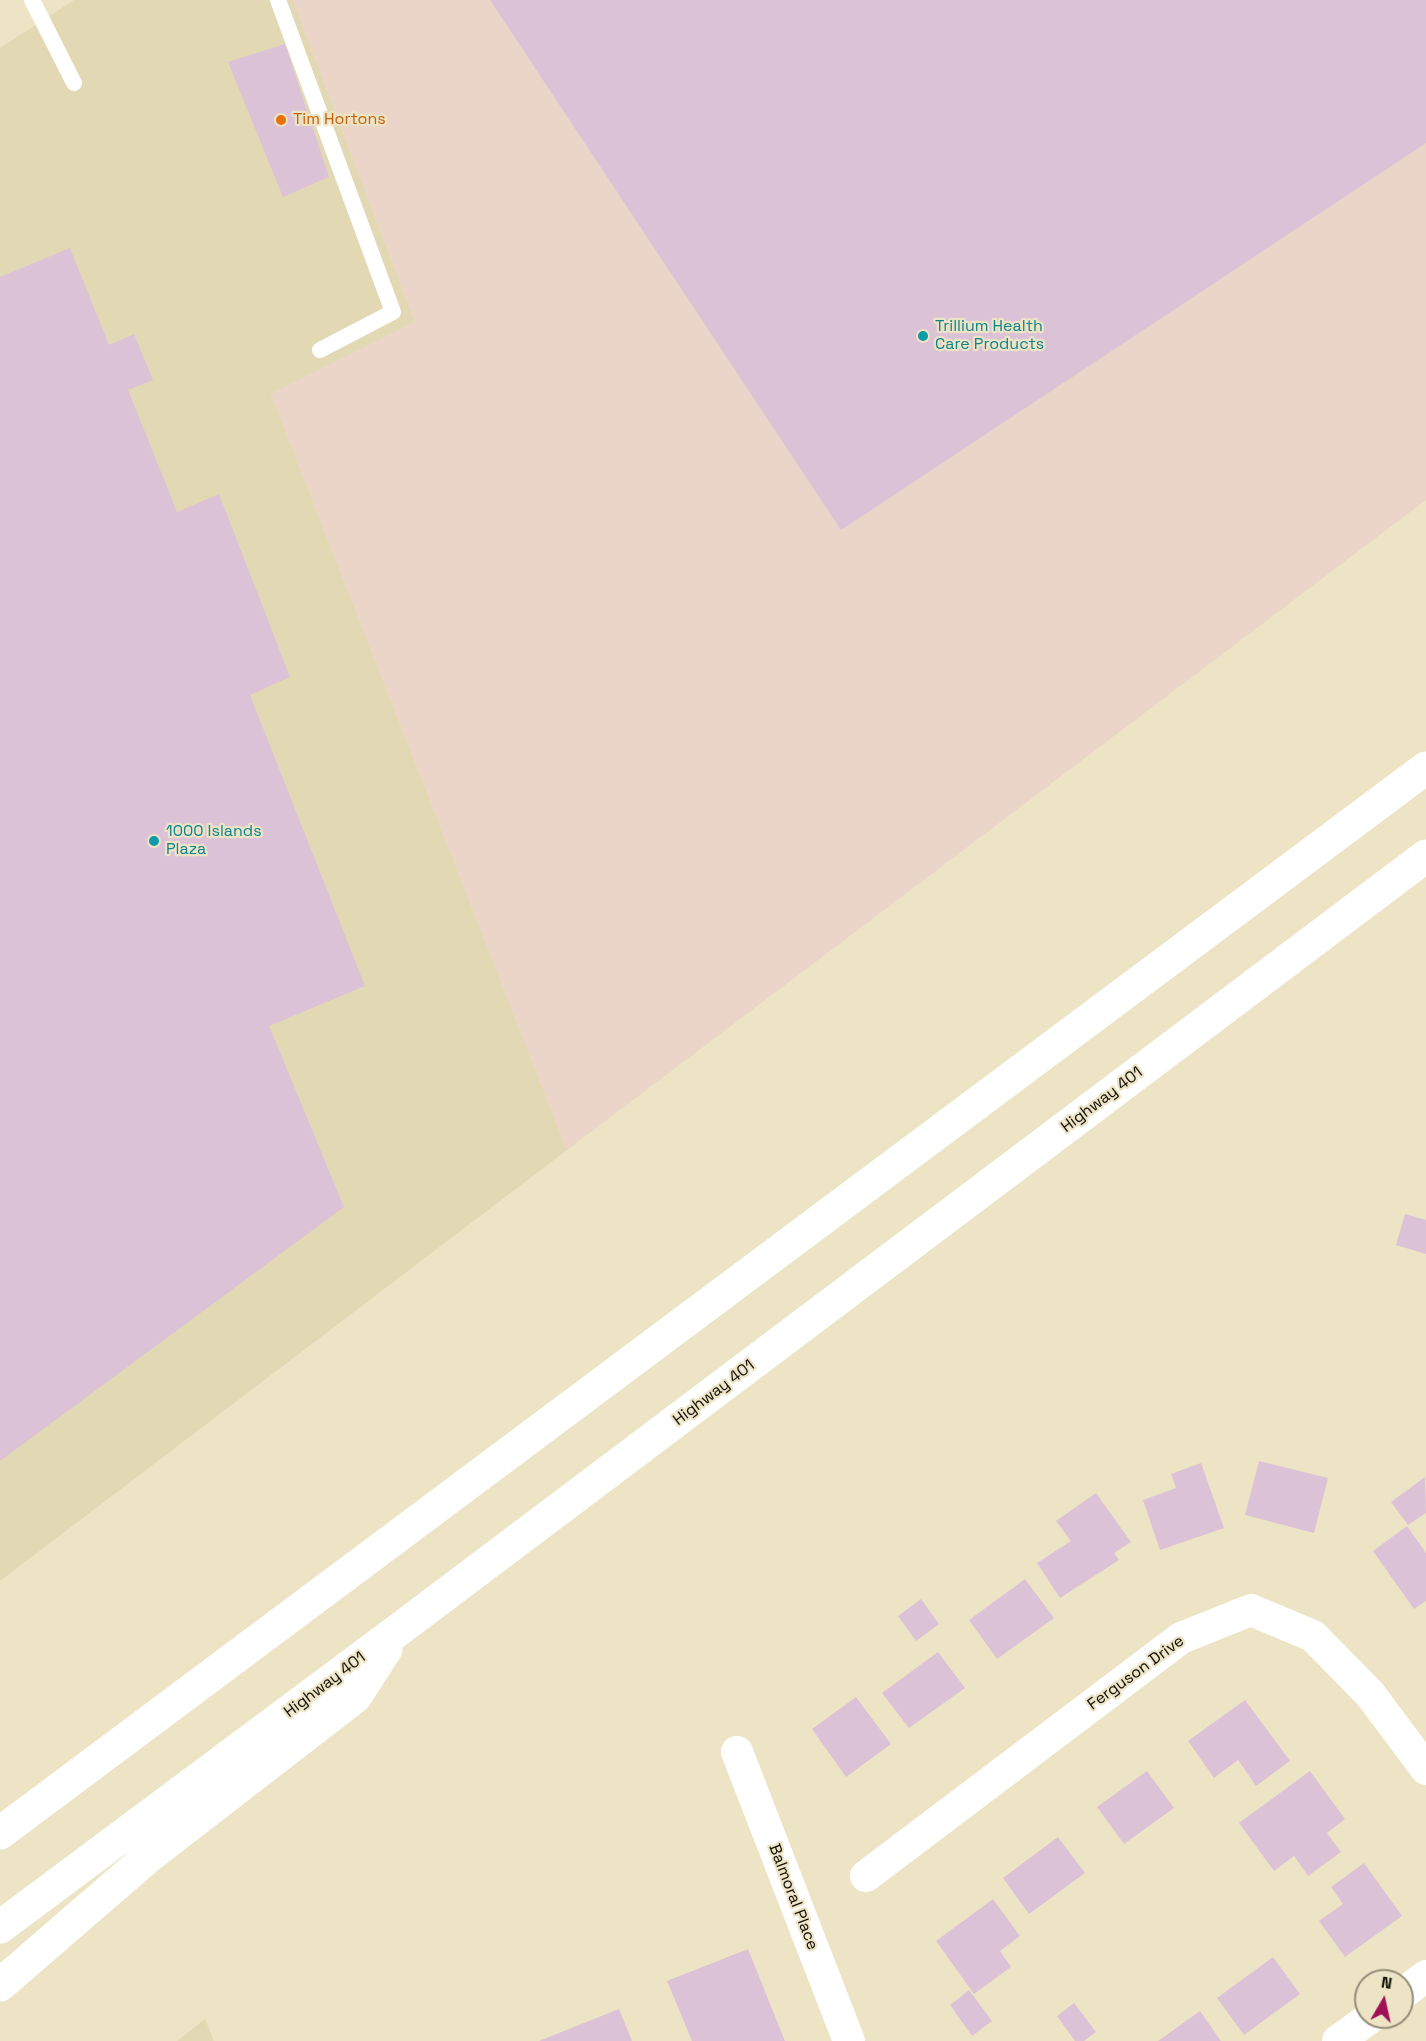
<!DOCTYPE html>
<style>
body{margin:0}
#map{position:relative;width:1426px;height:2041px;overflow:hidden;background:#ede4c6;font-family:"Space Grotesk",sans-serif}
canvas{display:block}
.north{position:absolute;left:1354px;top:1969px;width:60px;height:60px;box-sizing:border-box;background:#ede4c6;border:2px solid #948d78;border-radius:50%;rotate:9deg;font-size:16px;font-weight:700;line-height:24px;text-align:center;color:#0e0b03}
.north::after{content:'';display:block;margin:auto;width:21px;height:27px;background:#a01058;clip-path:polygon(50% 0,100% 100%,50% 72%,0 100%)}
</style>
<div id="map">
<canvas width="1426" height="2041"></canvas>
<div class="north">N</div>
</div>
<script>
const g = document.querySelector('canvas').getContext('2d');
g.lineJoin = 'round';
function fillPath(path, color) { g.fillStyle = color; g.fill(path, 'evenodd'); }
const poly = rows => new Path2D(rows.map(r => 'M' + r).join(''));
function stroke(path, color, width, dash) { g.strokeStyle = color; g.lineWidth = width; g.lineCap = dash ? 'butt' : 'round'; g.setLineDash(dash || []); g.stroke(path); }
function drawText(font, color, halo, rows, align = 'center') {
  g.font = font + ' "Space Grotesk",sans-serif'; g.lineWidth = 4.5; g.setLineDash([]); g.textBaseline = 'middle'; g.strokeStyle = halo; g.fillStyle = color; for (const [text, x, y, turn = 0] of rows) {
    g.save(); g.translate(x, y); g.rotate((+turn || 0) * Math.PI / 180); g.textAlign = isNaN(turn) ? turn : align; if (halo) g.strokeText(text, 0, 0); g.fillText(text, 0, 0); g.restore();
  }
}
fillPath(poly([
 [74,0,293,0,415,322,271,394,567,1150,0,1581,0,48],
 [205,2019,214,2041,177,2041]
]), '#e3d8b4');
fillPath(poly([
 [293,0,1426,0,1426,500,567,1150,271,394,415,322]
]), '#ead5c8');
fillPath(poly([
 [490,0,1426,0,1426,143,841,530],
 [285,44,329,177,283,197,228,62],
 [70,248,109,345,134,334,153,380,128,390,177,512,219,494,290,677,250,695,365,986,269,1026,344,1207,0,1461,0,277],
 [1405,1214,1426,1220,1426,1254,1396,1245],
 [1259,1461,1328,1478,1314,1533,1245,1515],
 [1201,1463,1224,1528,1160,1550,1143,1500,1176,1488,1171,1474],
 [1425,1477,1426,1513,1408,1525,1391,1502],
 [1096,1493,1131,1542,1114,1553,1119,1560,1060,1598,1037,1563,1071,1541,1056,1521],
 [1407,1526,1426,1553,1426,1601,1414,1609,1373,1551],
 [1025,1579,1054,1618,997,1659,969,1620],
 [921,1599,939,1624,916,1641,898,1616],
 [938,1652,965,1688,909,1728,882,1693],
 [856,1697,891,1744,846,1777,812,1729],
 [1245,1700,1290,1761,1256,1786,1238,1760,1214,1778,1188,1741],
 [1147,1771,1174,1808,1124,1844,1097,1807],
 [1310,1771,1345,1819,1327,1833,1341,1852,1308,1876,1294,1856,1274,1871,1239,1823],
 [1058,1837,1085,1873,1029,1914,1003,1878],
 [1364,1863,1402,1916,1345,1957,1319,1921,1343,1904,1331,1887],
 [993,1899,1020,1936,1000,1951,1011,1967,974,1994,936,1941],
 [748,1949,785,2041,692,2041,667,1981],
 [1273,1957,1300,1994,1244,2035,1217,1998],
 [969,1990,992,2021,972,2036,950,2005],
 [1074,2003,1096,2032,1084,2041,1075,2041,1057,2016],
 [619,2009,632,2041,539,2041],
 [1200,2011,1221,2041,1158,2041]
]), '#dcc2d6');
stroke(poly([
 [32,0,74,83],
 [278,0,393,312,320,350]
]), '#fff', 16);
stroke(poly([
 [737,1752,849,2041],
 [866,1876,1181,1638,1251,1610,1313,1636,1370,1694,1426,1769],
 [1402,1994,1426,1976],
 [1338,2041,1371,2017]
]), '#fff', 32);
stroke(poly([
 [0,1833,1426,768],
 [0,1927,397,1631,1426,856],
 [0,1985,148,1857,355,1697,386,1649]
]), '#fff', 33);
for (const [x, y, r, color] of [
 [281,120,6,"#e8710a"],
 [923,336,6,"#0f9aa8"],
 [154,841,6,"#0f9aa8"]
]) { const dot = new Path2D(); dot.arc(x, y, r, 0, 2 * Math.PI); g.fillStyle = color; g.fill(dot); stroke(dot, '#ede4c6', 2); }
drawText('16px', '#c56008', '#ede4c6', [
 ["Tim Hortons",293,120]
], 'left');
drawText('16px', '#0d838f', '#ede4c6', [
 ["Trillium Health",935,327],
 ["Care Products",935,345],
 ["1000 Islands",166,832],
 ["Plaza",166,850]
], 'left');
drawText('16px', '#0e0b03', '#ede4c6', [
 ["Highway 401",1102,1100,-37],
 ["Highway 401",714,1393,-37],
 ["Ferguson Drive",1136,1673,-36],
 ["Highway 401",325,1685,-37],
 ["Balmoral Place",793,1897,69]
]);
</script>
